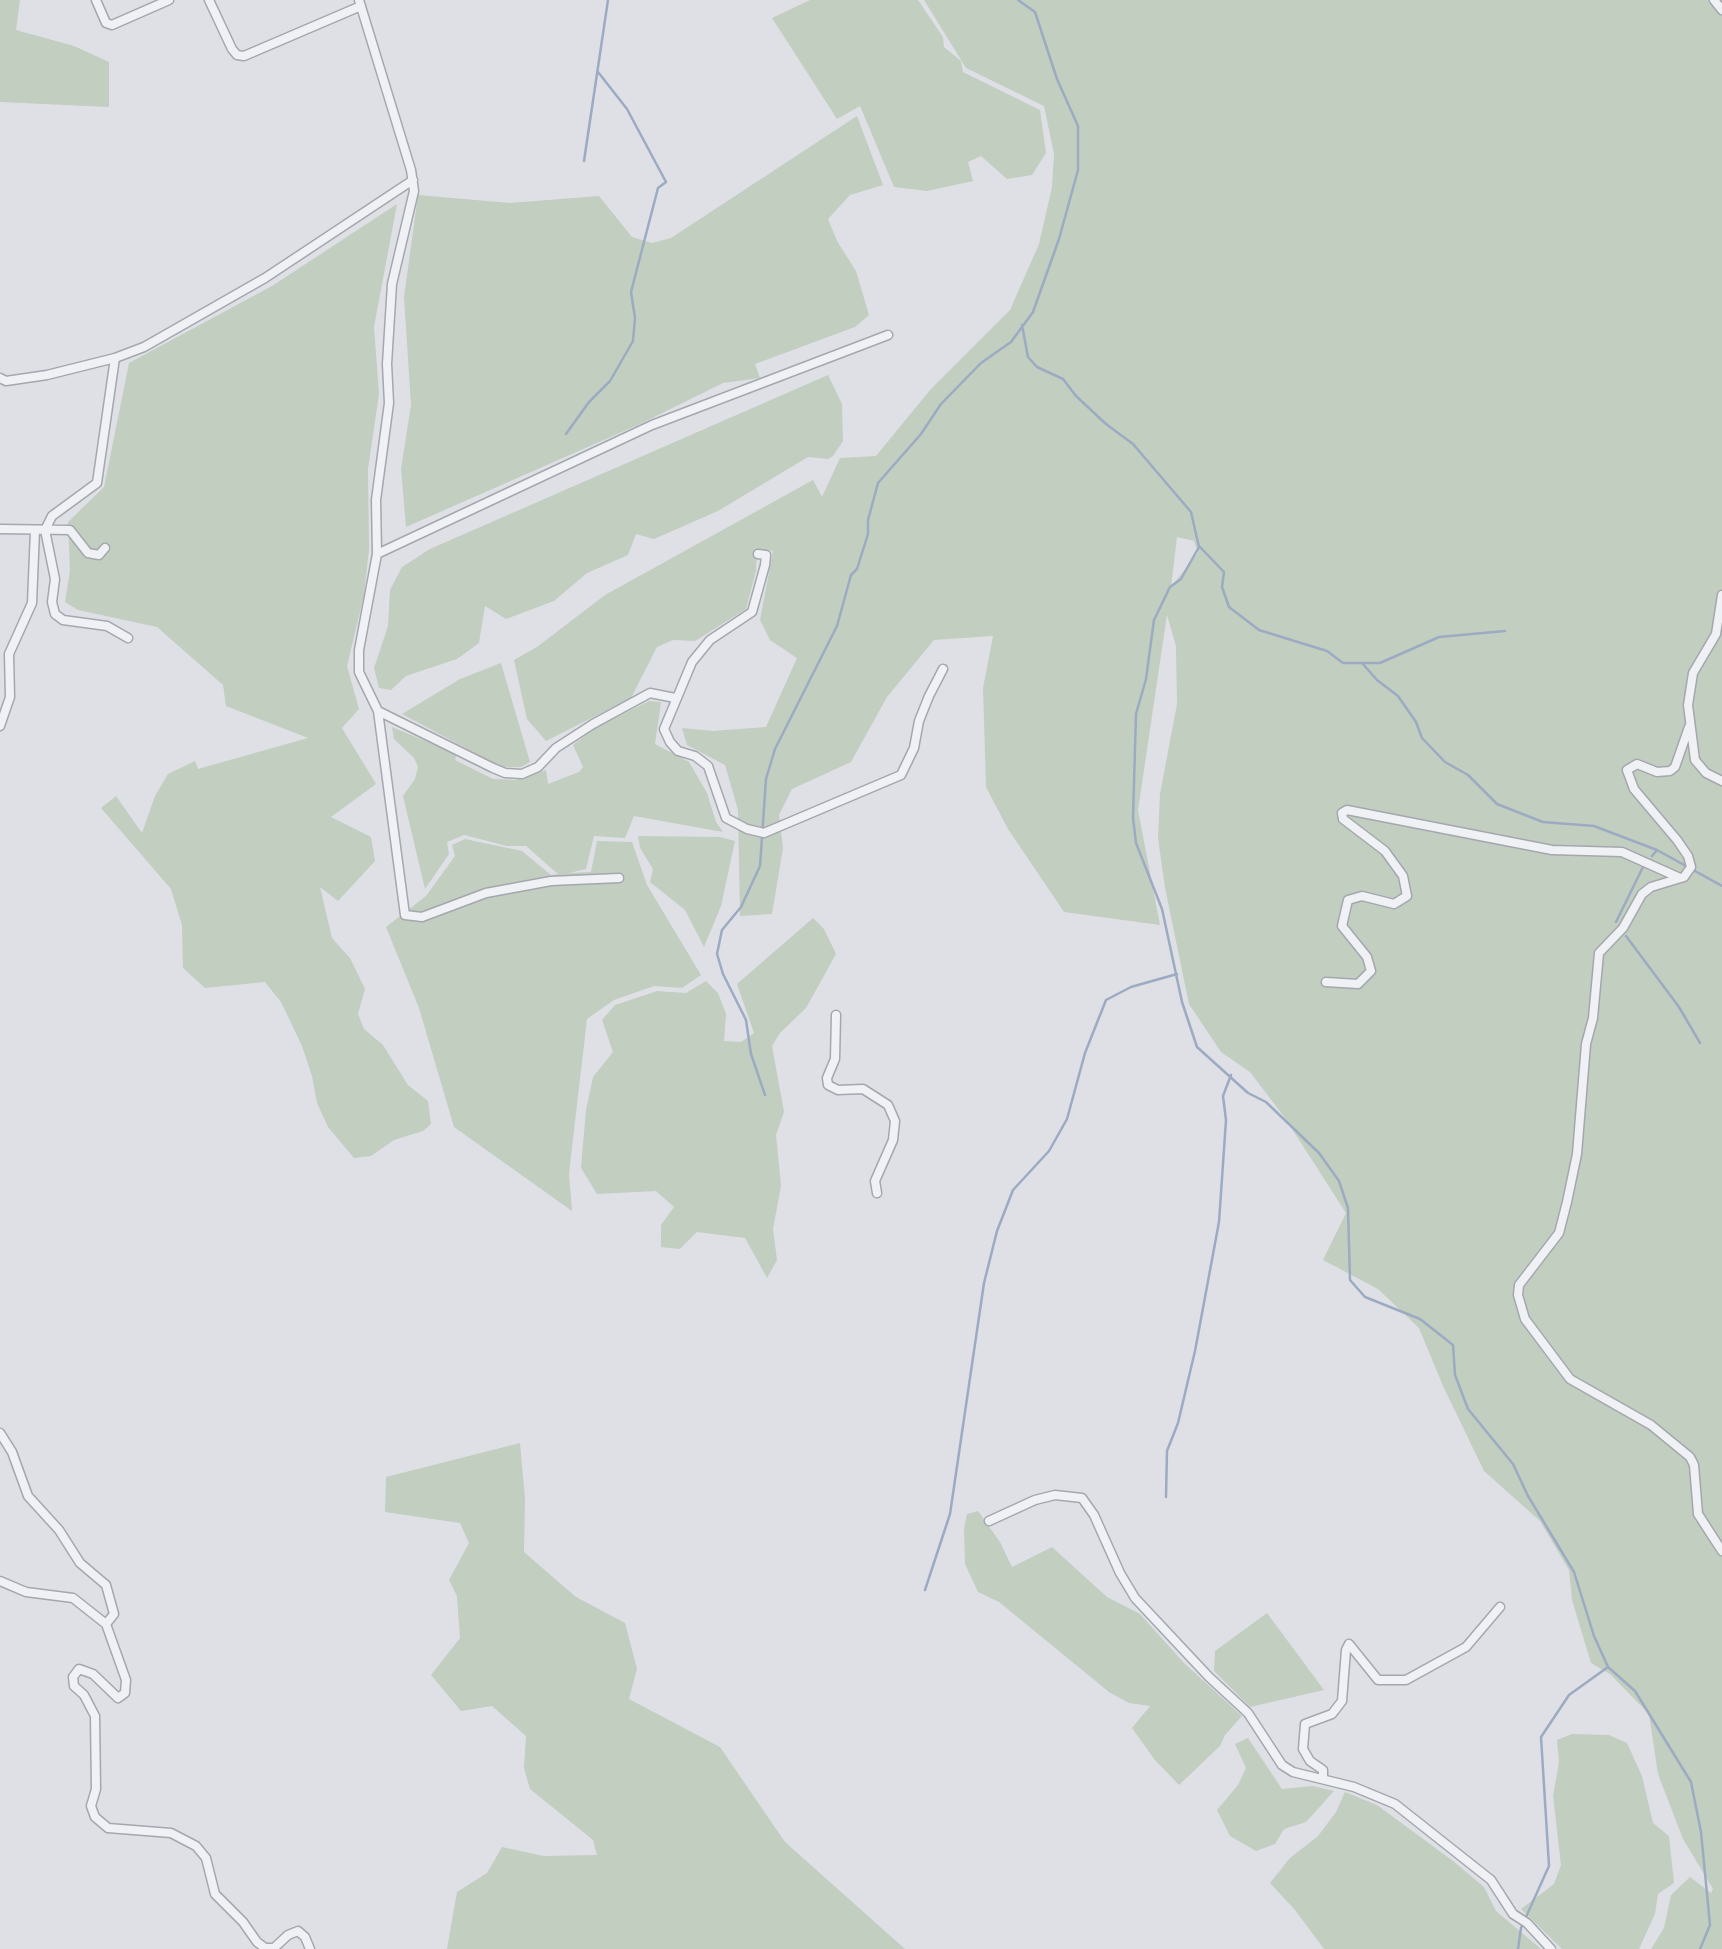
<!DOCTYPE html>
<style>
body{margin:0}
canvas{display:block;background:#dee0e5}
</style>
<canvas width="1722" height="1949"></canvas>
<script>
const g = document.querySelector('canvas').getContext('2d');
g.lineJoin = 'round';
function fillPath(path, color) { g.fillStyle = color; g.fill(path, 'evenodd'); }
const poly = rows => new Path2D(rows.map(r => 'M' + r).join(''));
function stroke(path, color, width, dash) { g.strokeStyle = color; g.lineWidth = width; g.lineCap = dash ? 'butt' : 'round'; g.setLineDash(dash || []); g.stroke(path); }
fillPath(poly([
 [0,0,20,0,16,30,74,46,109,62,109,107,0,102],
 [810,0,918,0,943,37,944,47,961,61,963,72,1040,110,1046,153,1032,175,1007,179,981,156,968,162,973,181,927,191,894,187,860,106,837,119,772,18],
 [924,0,1722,0,1722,1949,1651,1949,1664,1928,1671,1895,1690,1877,1711,1893,1713,1889,1683,1839,1658,1774,1649,1714,1610,1674,1591,1663,1572,1600,1569,1570,1540,1521,1484,1471,1443,1386,1419,1328,1378,1289,1323,1260,1346,1213,1285,1118,1250,1072,1221,1052,1189,1004,1165,888,1158,838,1160,794,1177,704,1176,646,1167,615,1138,810,1160,925,1064,912,1008,829,986,787,983,688,993,636,934,640,887,697,851,762,792,789,779,815,783,848,772,914,740,916,738,810,725,765,687,745,682,728,713,731,766,727,797,658,770,640,760,620,773,551,757,549,756,571,746,609,695,641,673,640,657,647,631,698,546,741,527,719,514,660,537,647,605,595,813,480,822,497,840,458,876,456,930,390,1010,310,1039,244,1052,187,1054,154,1044,106,966,68],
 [1177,537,1194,541,1198,553,1171,587],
 [857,116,883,185,850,195,828,219,837,241,856,271,869,315,855,327,755,364,760,378,723,383,640,424,406,527,401,469,411,405,404,297,418,195,510,203,599,196,632,237,652,243,671,238],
 [397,204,374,327,379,394,368,469,369,549,364,595,347,666,359,709,342,728,376,784,331,817,371,837,375,861,338,901,320,887,332,938,350,958,365,989,358,1014,364,1029,383,1045,408,1085,428,1101,431,1124,423,1131,394,1140,371,1156,354,1158,328,1127,317,1103,312,1076,302,1046,281,1002,265,982,205,988,183,968,182,925,171,889,101,808,116,796,142,833,155,796,168,774,195,761,198,769,308,738,226,706,223,685,157,627,78,610,65,602,70,571,68,522,104,487,129,363,272,286],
 [828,375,842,404,843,441,833,456,828,459,808,457,718,511,654,539,636,534,628,555,587,573,554,601,506,619,485,606,479,643,457,659,406,676,391,690,379,688,374,668,388,626,390,590,402,567,430,549],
 [501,663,530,762,521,767,501,767,402,714,460,679],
 [649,701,661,702,655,744,689,762,707,793,716,822,723,832,634,816,625,838,594,836,586,869,569,873,591,872,597,841,632,842,647,885,701,975,682,988,654,986,614,1000,587,1019,569,1173,572,1211,454,1127,419,1008,386,927,426,896,455,856,452,845,465,839,522,851,551,875,558,874,526,846,507,846,464,835,447,842,449,854,425,889,403,796,415,779,418,767,414,758,394,739,392,727,457,754,455,760,493,779,516,780,546,770,548,784,579,772,583,767,573,745,595,728],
 [638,836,720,837,735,841,721,906,704,947,685,910,650,882,653,869,640,848],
 [813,918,824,929,836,954,806,1008,780,1033,772,1046,784,1112,776,1135,781,1186,773,1229,777,1260,767,1278,745,1238,697,1232,680,1249,661,1247,661,1225,674,1207,656,1191,597,1194,581,1168,586,1110,593,1077,613,1052,602,1020,615,1005,657,991,686,993,706,981,718,993,726,1014,724,1041,741,1042,754,1033,737,984],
 [520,1443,525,1499,524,1552,576,1597,625,1623,637,1669,629,1699,720,1747,785,1842,905,1949,447,1949,457,1892,487,1873,502,1847,544,1856,597,1855,593,1840,530,1789,524,1768,526,1736,492,1706,461,1711,431,1675,460,1638,457,1596,449,1580,469,1543,460,1523,385,1512,386,1477],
 [978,1511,1000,1542,1012,1567,1052,1547,1107,1597,1140,1614,1184,1663,1242,1716,1225,1735,1220,1746,1179,1785,1155,1760,1132,1728,1150,1706,1129,1703,1109,1692,999,1602,978,1592,965,1564,964,1529,967,1514],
 [1267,1613,1324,1690,1250,1707,1214,1671,1215,1651],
 [1572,1734,1609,1735,1627,1743,1642,1776,1653,1823,1669,1836,1674,1883,1658,1894,1655,1914,1639,1949,1562,1949,1521,1909,1554,1884,1561,1865,1553,1796,1559,1762,1557,1740],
 [1248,1738,1282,1789,1313,1786,1334,1791,1306,1822,1284,1829,1275,1844,1256,1851,1230,1836,1217,1810,1238,1785,1246,1768,1235,1744],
 [1345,1792,1377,1805,1453,1861,1484,1887,1496,1911,1541,1949,1324,1949,1295,1910,1270,1883,1290,1858,1318,1836,1336,1812]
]), '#c2cec0');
stroke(poly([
 [584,161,608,0],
 [1022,325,1028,357,1037,367,1063,379,1076,396,1106,424,1133,444,1191,512,1199,547,1181,579,1170,587,1154,620,1146,679,1136,714,1133,818,1136,843,1162,909,1182,1002,1197,1047,1248,1093,1266,1102,1319,1153,1339,1181,1348,1208,1350,1280,1365,1297,1420,1319,1453,1345,1455,1375,1468,1409,1513,1464,1528,1496,1574,1572,1594,1636,1608,1667,1635,1691,1691,1782,1701,1832,1710,1925,1700,1949],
 [566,434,589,402,610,381,633,341,635,318,631,292,658,188,666,182,627,109,598,72],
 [1200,547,1224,572,1222,587,1229,607,1259,630,1327,651,1343,663,1380,663,1439,637,1505,631],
 [1362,663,1377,680,1398,696,1416,722,1422,738,1445,762,1468,775,1497,804,1543,822,1594,826,1657,850,1722,886],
 [1652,856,1657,850],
 [1616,922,1643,867],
 [1626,936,1679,1007,1700,1043],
 [765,1095,751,1054,746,1020,723,974,717,954,722,930,741,907,760,866,766,779,775,749,837,626,851,575,857,569,868,534,868,520,878,483,921,434,941,404,981,363,1011,342,1033,312,1059,239,1078,170,1078,126,1057,79,1035,12,1018,0],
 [1166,1497,1167,1451,1178,1423,1195,1351,1219,1222,1226,1120,1223,1096,1231,1075],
 [925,1590,950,1514,984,1283,997,1231,1013,1190,1049,1151,1067,1119,1085,1053,1106,1000,1131,987,1177,974],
 [1518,1949,1521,1928,1549,1866,1541,1737,1569,1695,1608,1667]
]), '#9cabc2', 2.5);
const street = poly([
 [96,0,106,23,112,25,169,0],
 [209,0,232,49,237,55,244,56,361,6],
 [359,0,411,170,414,191,392,284,387,364,389,403,376,500,377,554,359,650,359,672,378,711,405,915,422,917,486,893,551,881,619,878],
 [1714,0,1722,10],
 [115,358,97,483,52,516,45,530,55,579,52,602,55,614,63,620,107,626,128,638],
 [0,378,6,381,47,375,115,358,144,347,265,278,413,180],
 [0,529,70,530,88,553,99,555,105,548],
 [377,554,652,425,888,335],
 [758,554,766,555,765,565,752,612,710,640,692,662,664,729,670,742,678,751,695,756,708,766,726,818,747,829,764,833,901,775,914,748,919,721,929,696,943,669],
 [1722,595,1716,634,1693,673,1688,705,1695,760,1706,773,1722,781],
 [378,711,493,768,505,773,522,774,538,767,556,748,593,724,650,693,675,698],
 [0,726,10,697,9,654,32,603,35,530],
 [1689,727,1675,767,1670,771,1657,772,1637,764,1627,770,1634,789,1677,840,1688,856,1691,867,1684,877,1651,887,1642,894,1623,928,1599,953,1593,1018,1586,1044,1577,1154,1567,1202,1559,1233,1519,1285,1518,1295,1525,1319,1570,1379,1651,1425,1690,1457,1694,1465,1698,1514,1722,1551],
 [1326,982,1358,984,1371,971,1367,957,1342,926,1348,900,1362,896,1394,904,1407,896,1403,876,1385,851,1343,819,1342,813,1347,810,1552,850,1622,852,1680,878],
 [836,1015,835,1059,827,1078,828,1085,838,1090,863,1089,888,1105,895,1121,893,1140,875,1181,877,1193],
 [0,1433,12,1452,28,1496,59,1530,80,1563,106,1585,114,1614,106,1624,126,1680,125,1693,118,1698,93,1674,79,1669,73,1677,74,1686,84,1695,95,1716,96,1789,91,1806,95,1817,108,1828,171,1833,196,1846,206,1858,215,1894,243,1922,257,1942,265,1948,274,1948,288,1935,298,1931,305,1937,310,1949],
 [989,1521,1035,1500,1055,1495,1082,1498,1094,1515,1120,1573,1135,1598,1209,1677,1248,1713,1282,1765,1293,1772,1354,1787,1395,1804,1491,1880,1513,1914,1527,1923,1551,1949],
 [0,1581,26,1592,73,1598,106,1624],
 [1323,1779,1323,1770,1310,1761,1303,1749,1305,1724,1332,1714,1342,1701,1346,1650,1349,1644,1378,1680,1406,1680,1466,1647,1500,1607]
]);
stroke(street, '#a4a7ae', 11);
stroke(street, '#f0f1f4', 8);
</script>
